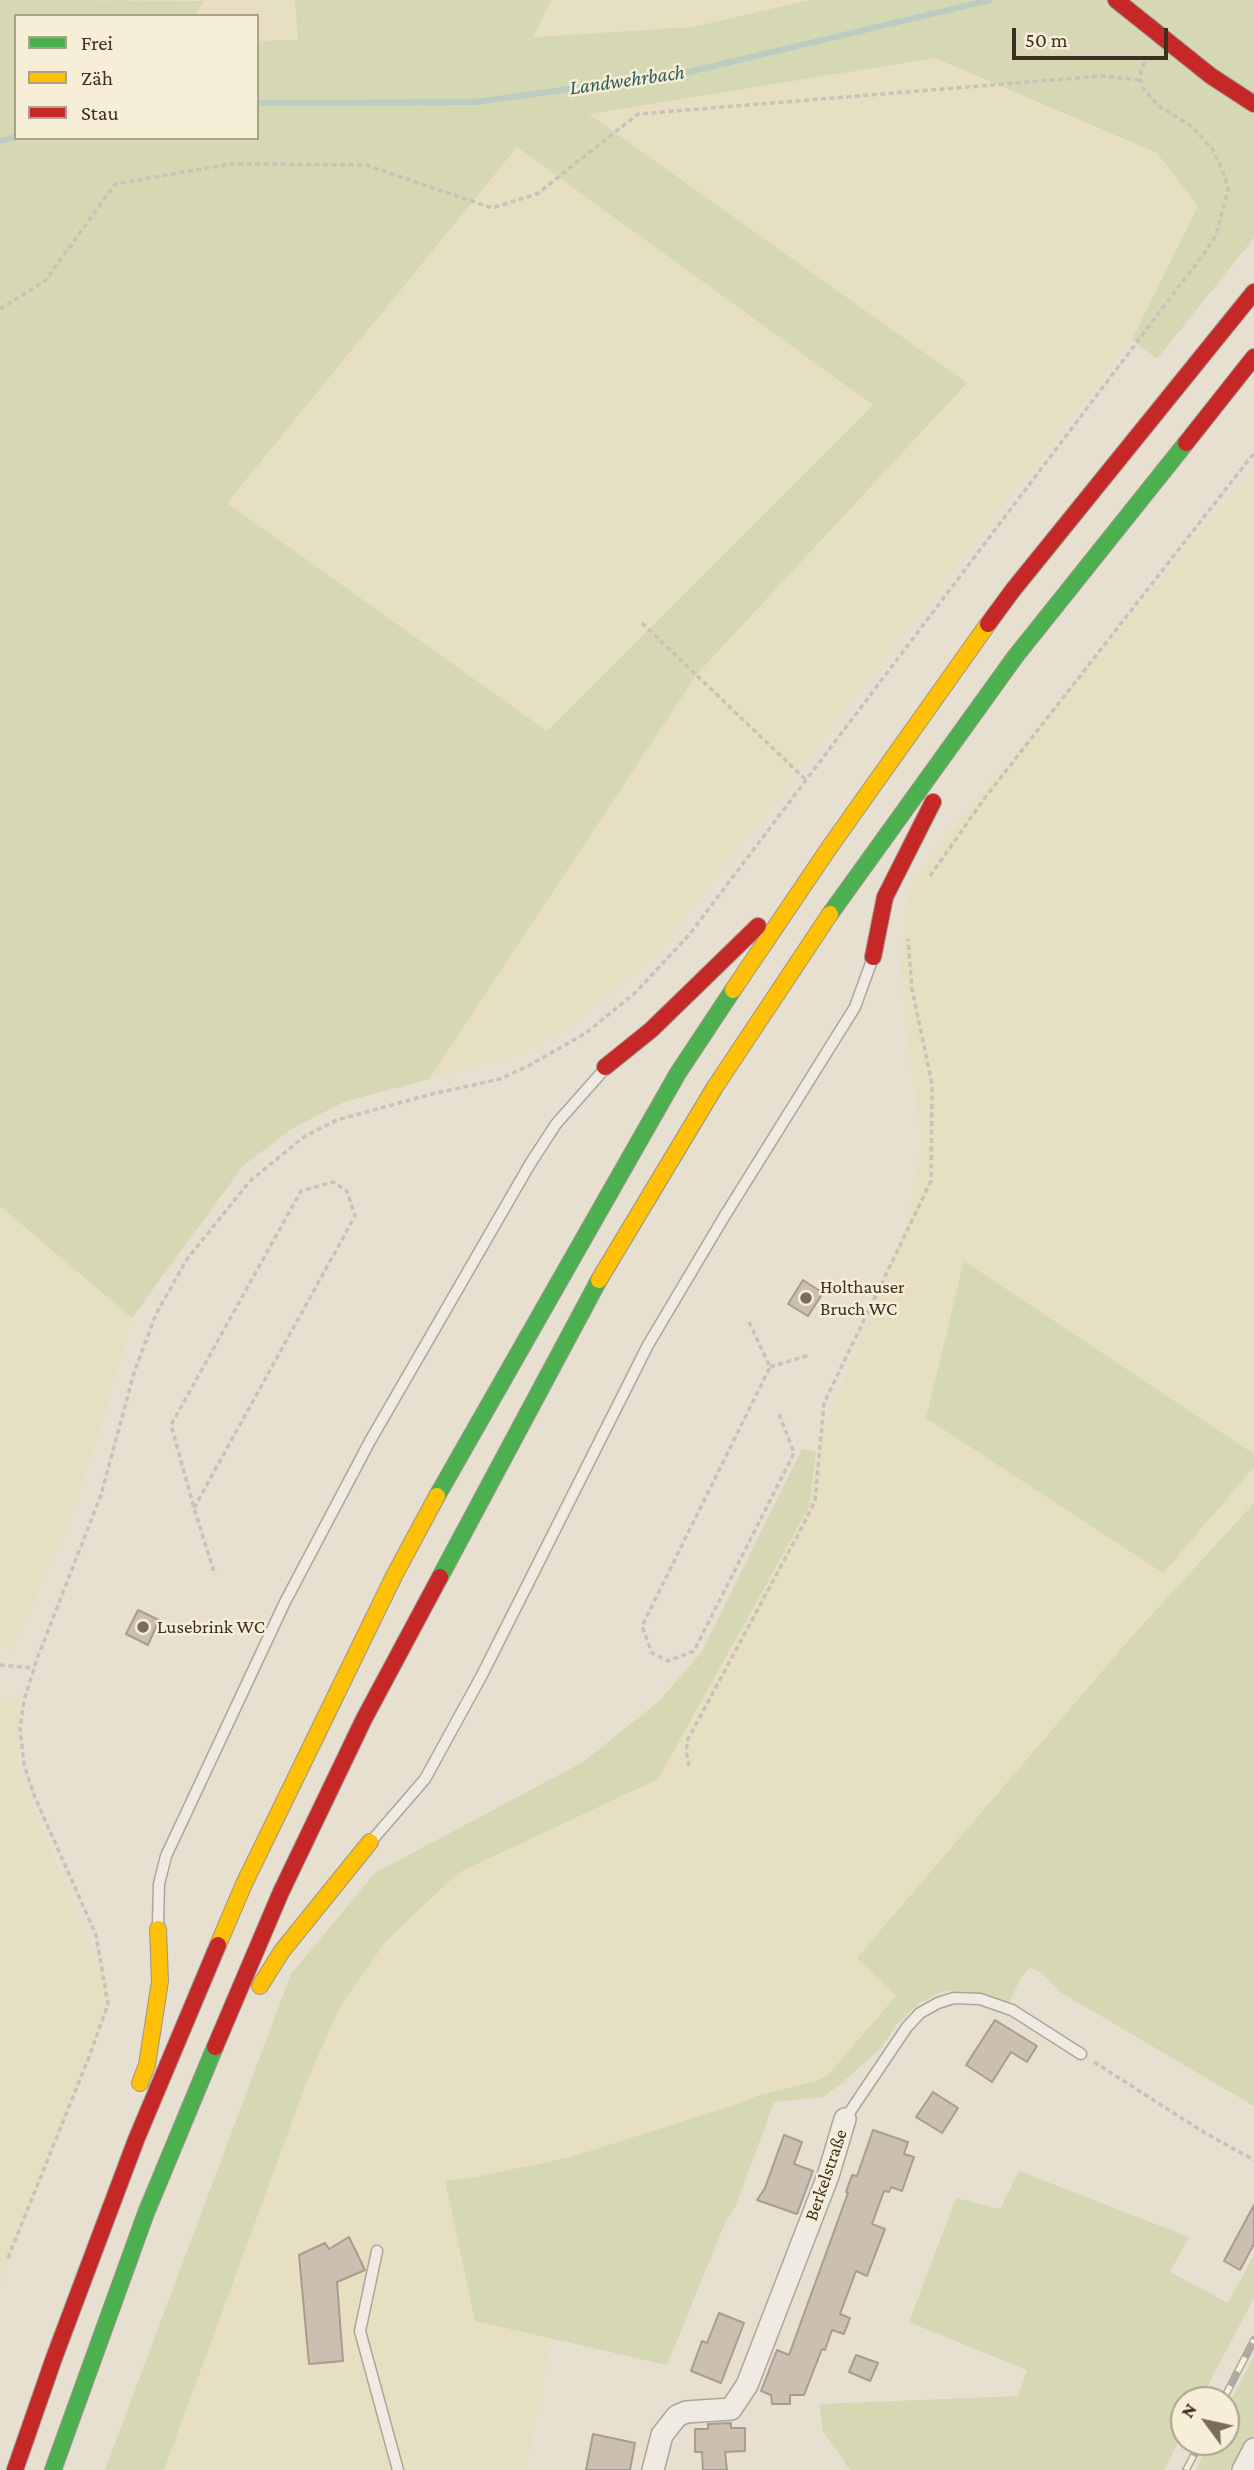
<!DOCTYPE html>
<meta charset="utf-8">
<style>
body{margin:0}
#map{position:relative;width:1254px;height:2470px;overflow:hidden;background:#e7e0d1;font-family:"Crimson Pro",serif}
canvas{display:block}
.legend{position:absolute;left:14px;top:14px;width:245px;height:126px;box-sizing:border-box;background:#f7eed8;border:2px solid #ada18e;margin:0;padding:9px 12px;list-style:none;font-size:21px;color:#3d2e20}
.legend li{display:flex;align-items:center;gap:14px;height:35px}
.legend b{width:35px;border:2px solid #ada18e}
.north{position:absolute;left:1170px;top:2386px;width:70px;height:70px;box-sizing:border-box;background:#f7eed8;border:2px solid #ada18e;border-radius:50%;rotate:303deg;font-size:19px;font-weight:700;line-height:28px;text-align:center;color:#3d2e20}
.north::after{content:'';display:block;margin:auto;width:24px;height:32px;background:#786c5e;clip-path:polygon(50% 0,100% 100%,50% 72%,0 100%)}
.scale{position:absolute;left:1012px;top:28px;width:156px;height:32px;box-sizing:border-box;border:4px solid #3d2e20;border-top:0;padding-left:9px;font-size:21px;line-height:24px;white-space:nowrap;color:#3d2e20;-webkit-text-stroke:5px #f7eed8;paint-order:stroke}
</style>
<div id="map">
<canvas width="1254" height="2470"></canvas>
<ul class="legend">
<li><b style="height:9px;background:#4caf50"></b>Frei</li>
<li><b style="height:9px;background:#ffc107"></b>Zäh</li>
<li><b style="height:9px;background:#c62828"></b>Stau</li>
</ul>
<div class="north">N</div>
<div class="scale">50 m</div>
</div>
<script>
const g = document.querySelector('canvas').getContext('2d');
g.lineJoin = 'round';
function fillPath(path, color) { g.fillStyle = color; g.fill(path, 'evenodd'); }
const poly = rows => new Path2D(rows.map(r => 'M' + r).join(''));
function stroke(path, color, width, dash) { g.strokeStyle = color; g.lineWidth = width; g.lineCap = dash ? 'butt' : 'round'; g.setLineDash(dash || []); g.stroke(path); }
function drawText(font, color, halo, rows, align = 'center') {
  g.font = font + ' "Crimson Pro",serif'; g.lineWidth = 5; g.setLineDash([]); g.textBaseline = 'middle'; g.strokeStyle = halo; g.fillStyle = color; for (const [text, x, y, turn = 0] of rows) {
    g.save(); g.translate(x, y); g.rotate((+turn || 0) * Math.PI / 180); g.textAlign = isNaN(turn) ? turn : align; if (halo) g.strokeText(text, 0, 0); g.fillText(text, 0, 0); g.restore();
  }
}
fillPath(poly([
 [0,0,810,0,693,27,479,40,257,41,257,16,16,16],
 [935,58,1157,153,1198,206,1132,339,679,925,649,961,576,1022,520,1054,429,1079,697,674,967,383,588,114],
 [517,147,873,405,547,731,227,503],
 [1254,469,1254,1454,965,1262,926,1418,1162,1572,1254,1467,1254,1503,1134,1634,858,1958,896,1996,828,2075,817,2081,760,2095,728,2107,571,2157,470,2178,446,2180,475,2321,552,2339,526,2470,164,2470,307,2081,340,2007,386,1941,458,1873,658,1779,809,1507,816,1452,909,1217,921,1144,900,973,909,892,940,843],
 [0,1206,132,1318,103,1419,69,1524,11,1649,0,1648],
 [0,1697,18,1699,18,1770,113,1999,0,2284]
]), '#e6dfc2');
fillPath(poly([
 [0,0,204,1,194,16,16,16,16,138,257,138,257,41,298,40,295,0,551,0,533,37,693,27,810,0,1254,0,1254,238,1157,359,1132,339,1198,206,1157,153,935,58,589,114,967,383,697,674,429,1079,344,1102,293,1128,243,1166,132,1318,0,1206],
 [517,147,873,405,547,731,227,503],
 [964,1261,1254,1454,1254,1467,1163,1573,926,1418],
 [802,1449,816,1452,809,1507,658,1779,458,1873,386,1941,340,2007,307,2081,164,2470,105,2470,291,1974,375,1873,583,1762,658,1702,701,1653],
 [1254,1503,1254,2106,1060,1992,1042,1973,1031,1968,1027,1970,1018,1983,1009,2004,966,1992,943,1991,918,2004,896,2025,882,2047,843,2082,823,2097,774,2102,735,2208,725,2223,667,2365,475,2321,445,2180,471,2178,571,2157,728,2107,760,2095,817,2081,828,2075,896,1996,857,1958,1134,1634],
 [1019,2171,1189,2237,1170,2272,1228,2303,1254,2255,1254,2298,1200,2400,1184,2400,1184,2431,1164,2470,850,2470,822,2430,820,2404,1018,2396,1027,2370,909,2322,956,2198,1000,2209],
 [1254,2356,1254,2434,1236,2470,1196,2470,1210,2442,1226,2442,1226,2410]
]), '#d6d7b3');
stroke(poly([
 [257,103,475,102,680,74,990,0],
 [0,141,16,137]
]), '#bcccc2', 6);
const building = poly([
 [803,1280,823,1293,808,1316,788,1304,803,1280],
 [138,1610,159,1620,148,1645,126,1634,138,1610],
 [995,2020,1037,2046,1027,2062,1011,2052,992,2082,966,2065,995,2020],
 [933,2092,958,2108,942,2133,916,2117,933,2092],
 [873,2130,908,2142,904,2154,914,2157,902,2191,891,2187,889,2192,884,2191,872,2224,885,2229,867,2276,856,2271,840,2314,850,2318,844,2334,832,2330,825,2350,822,2349,804,2395,790,2395,790,2404,772,2404,771,2395,761,2391,777,2350,789,2355,848,2193,846,2192,852,2175,857,2176,873,2130],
 [784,2135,802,2142,794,2164,813,2171,797,2214,757,2200,765,2188,784,2135],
 [1254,2205,1254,2244,1240,2270,1224,2261,1254,2205],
 [349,2237,365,2270,337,2282,343,2361,309,2364,299,2255,325,2243,329,2249,349,2237],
 [719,2313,744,2323,721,2383,691,2371,702,2341,707,2343,719,2313],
 [856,2355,878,2363,870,2381,849,2372,856,2355],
 [731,2423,731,2428,745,2428,745,2451,725,2452,727,2470,703,2470,702,2452,695,2452,695,2429,708,2429,708,2424,731,2423],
 [593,2434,635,2443,630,2470,586,2470,593,2434]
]);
fillPath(building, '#cbbfb2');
stroke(building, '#a89c90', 2);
const lane = poly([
 [374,1838,425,1779,482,1675,648,1345,724,1217,855,1007,871,963],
 [158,1923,159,1884,166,1856,285,1602,370,1441,530,1164,556,1124,602,1072],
 [845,2119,907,2027,920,2013,938,2003,954,1998,980,1999,1012,2010,1081,2054],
 [377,2251,360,2331,398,2470]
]);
const street = poly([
 [653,2470,662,2435,677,2416,686,2412,731,2409,747,2385,828,2176,845,2119],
 [1243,2470,1254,2449]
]);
const fast = poly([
 [830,914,1015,657,1186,443],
 [437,1496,678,1073,733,990],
 [440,1577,599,1280],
 [53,2470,146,2213,215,2047]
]);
const slow = poly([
 [733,990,829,848,988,624],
 [599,1280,715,1087,830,914],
 [218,1945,244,1884,394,1576,437,1496],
 [260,1986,282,1951,370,1842],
 [140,2083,147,2065,160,1981,158,1929]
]);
const jam = poly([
 [1116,0,1211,76,1254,104],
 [1186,443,1254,357],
 [988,624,1013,590,1254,292],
 [873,957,885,897,933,802],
 [605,1067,651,1030,758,926],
 [215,2047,281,1892,364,1719,440,1577],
 [15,2470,54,2358,136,2140,218,1945]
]);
stroke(lane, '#ada599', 13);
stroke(street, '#ada599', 24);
stroke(fast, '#9c958a', 18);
stroke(slow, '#9c958a', 18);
stroke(jam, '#9c958a', 18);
stroke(poly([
 [0,309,45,281,115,184,230,164,366,165,492,208,537,194,638,114,1102,76,1140,80],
 [642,623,805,779],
 [930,876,984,799,1254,453],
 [749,1322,770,1367,642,1626,652,1653,668,1661,694,1651,794,1453,779,1414],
 [770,1367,809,1355],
 [194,1508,355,1216,347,1191,333,1182,301,1191,171,1425,194,1508,215,1575],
 [0,1665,34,1668],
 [689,1766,686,1751,688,1739,801,1529,815,1501,824,1403,931,1181,932,1084,912,989,908,939],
 [1094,2062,1205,2133,1254,2160],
 [8,2258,89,2057,108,2004,96,1935,34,1795,24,1764,20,1728,24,1700,37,1659,101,1495,134,1373,156,1314,187,1259,250,1181,305,1136,337,1120,432,1094,500,1079,528,1066,586,1033,635,993,689,935,1205,252,1216,235,1228,189,1222,169,1213,150,1191,126,1159,106,1144,90,1140,80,1141,70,1148,56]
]), '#c8c2b9', 3.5, [5, 3.5]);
stroke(lane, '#efebe3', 10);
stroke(street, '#efebe3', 21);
stroke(fast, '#4caf50', 16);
stroke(slow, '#ffc107', 16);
stroke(jam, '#c62828', 16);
const rail = poly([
 [1223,2400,1254,2340],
 [1186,2470,1201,2442]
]);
stroke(rail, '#afaaa2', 8);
stroke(rail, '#f7eed8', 5, [16]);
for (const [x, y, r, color] of [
 [806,1298,7,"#786c5e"],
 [143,1627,7,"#786c5e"]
]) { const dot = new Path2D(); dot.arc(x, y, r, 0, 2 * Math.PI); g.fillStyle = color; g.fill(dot); stroke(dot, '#f7eed8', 2.5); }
drawText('19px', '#3d2e20', '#f7eed8', [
 ["Holthauser",820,1287],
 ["Bruch WC",820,1309],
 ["Lusebrink WC",157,1627]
], 'left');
drawText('19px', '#3d2e20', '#f7eed8', [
 ["Berkelstraße",826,2175,-71]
]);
drawText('italic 21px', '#2f5d5a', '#f7eed8', [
 ["Landwehrbach",627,80,-8]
]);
</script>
